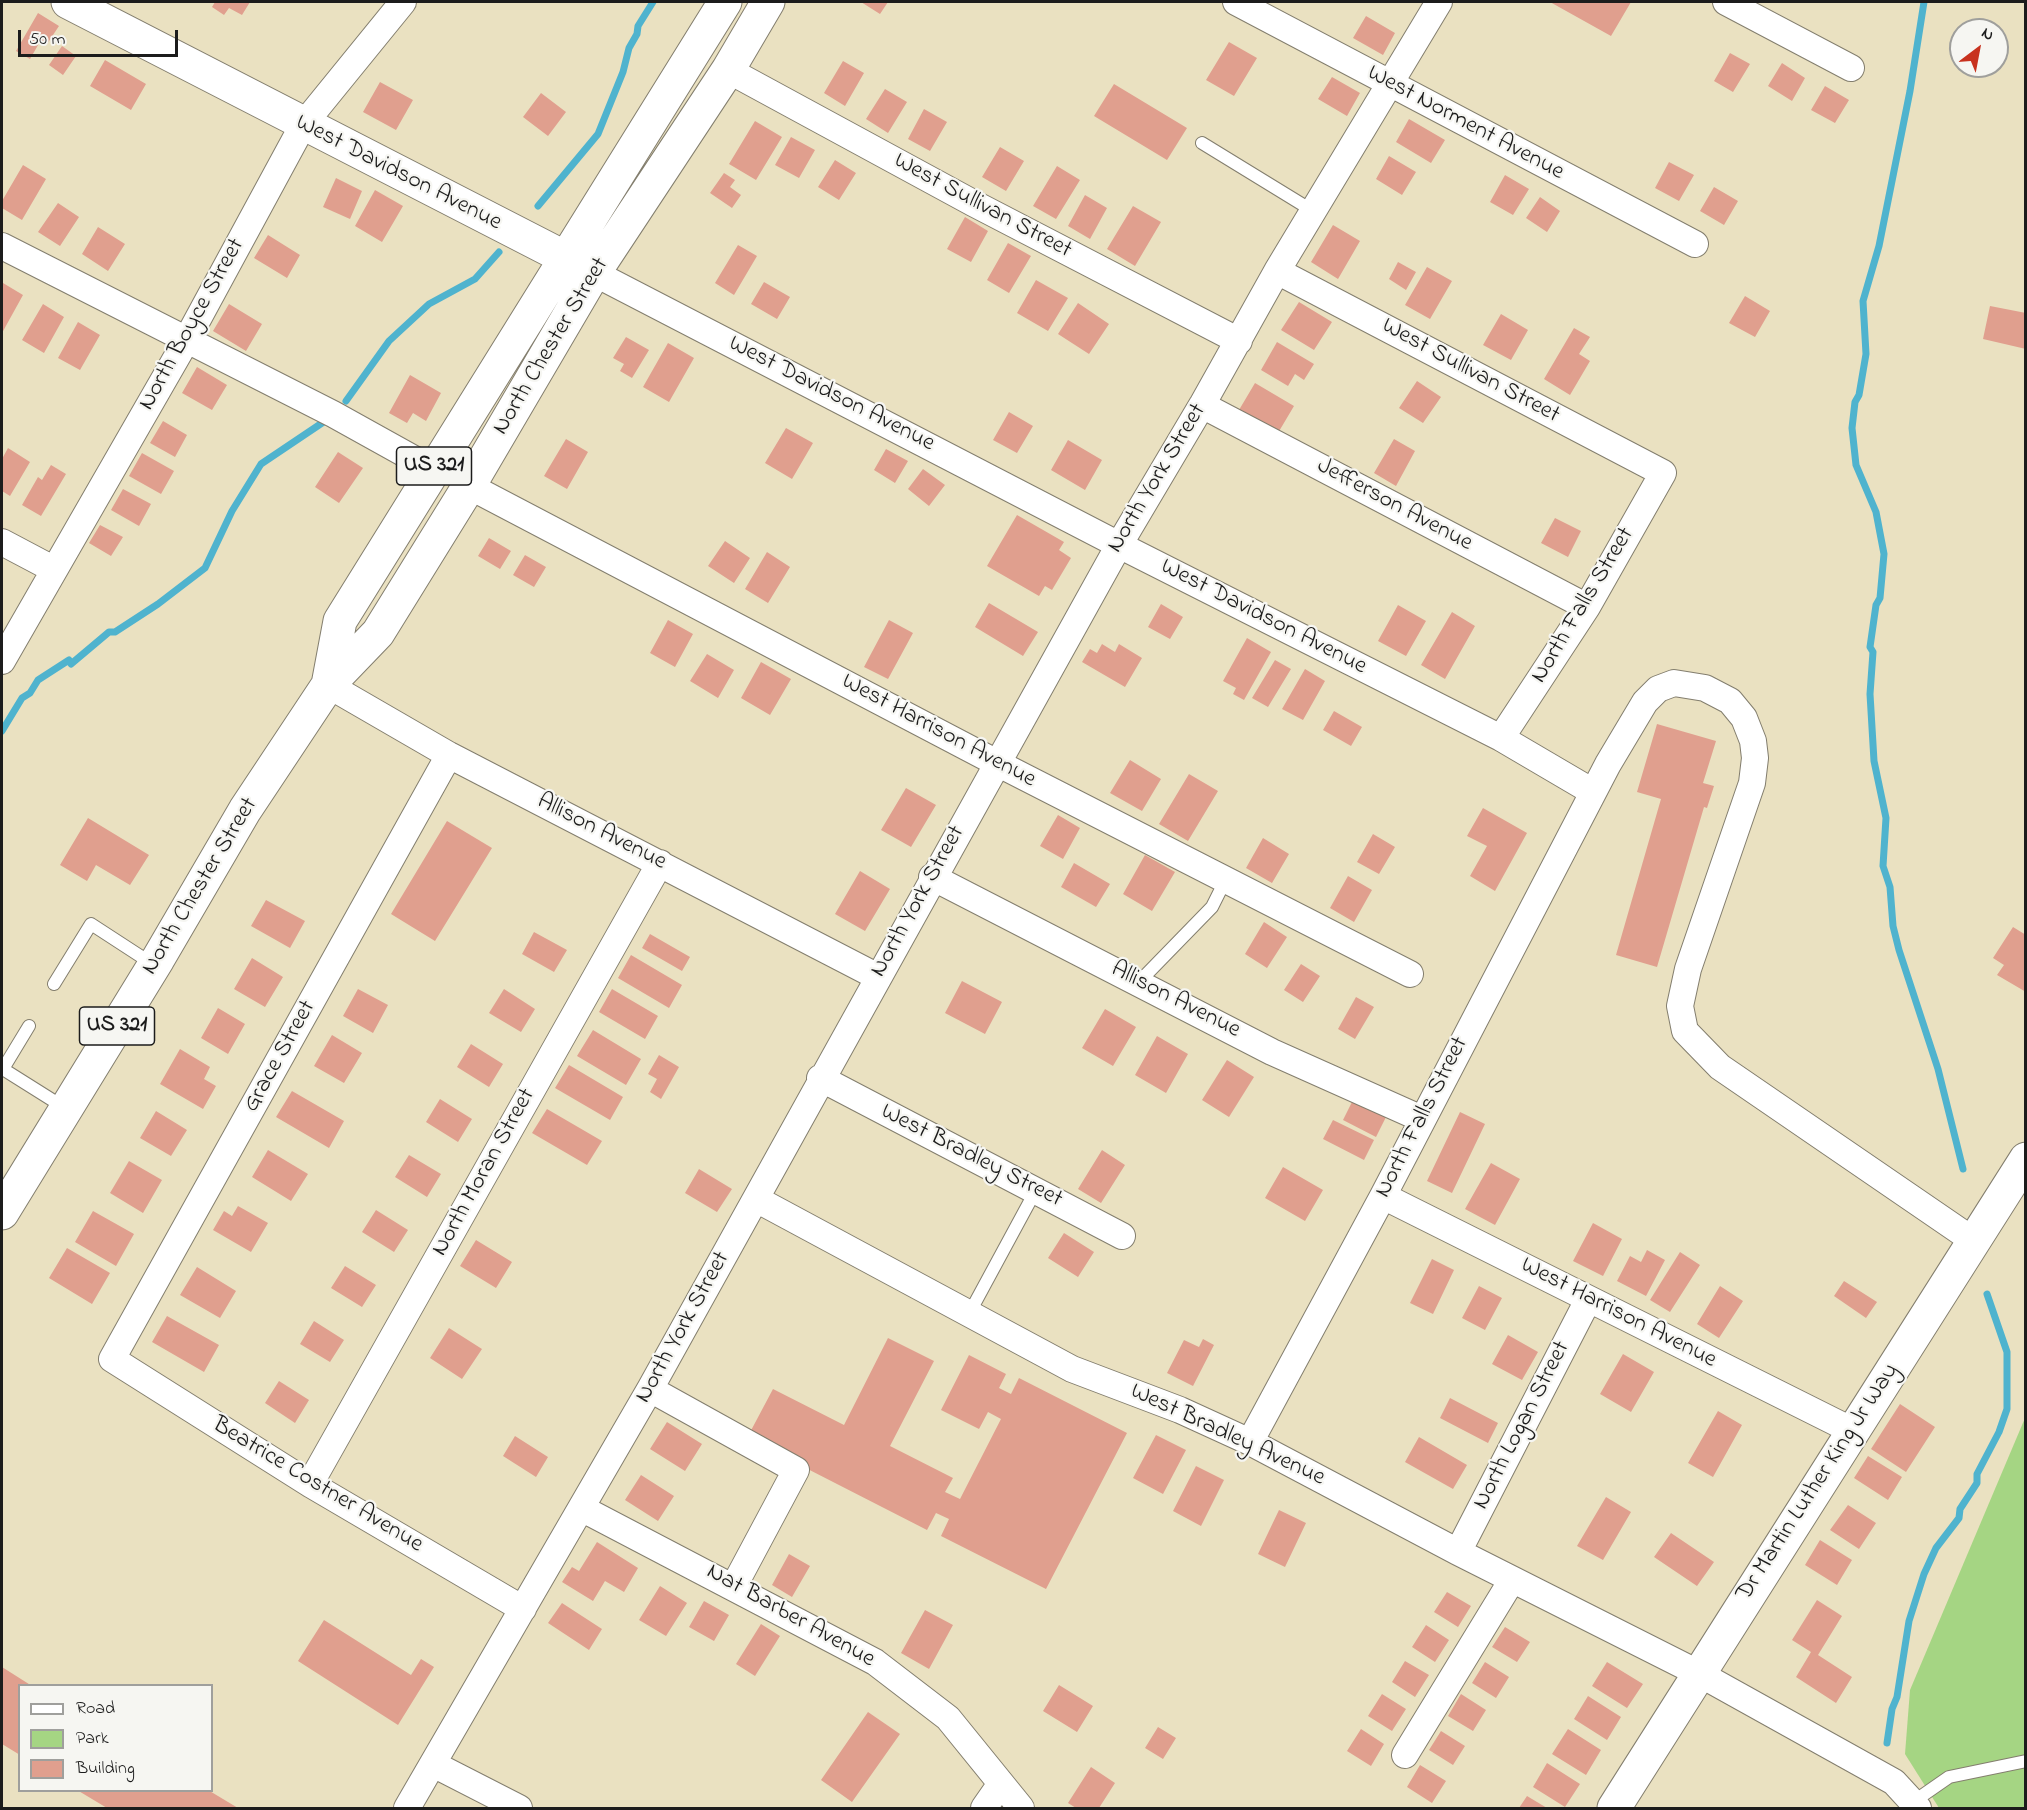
<!DOCTYPE html>
<style>
body{margin:0}
#map{position:relative;width:2027px;height:1810px;overflow:hidden;background:#eae1c1;font-family:"Indie Flower",sans-serif}
canvas{display:block}
.frame{position:absolute;inset:0;border:3px solid #1c1c1c;pointer-events:none}
.legend{position:absolute;left:18px;top:1684px;width:195px;height:108px;box-sizing:border-box;background:#f6f6f2;border:2px solid #9f9f9c;margin:0;padding:8px 10px;list-style:none;font-size:18px;color:#1c1c1c}
.legend li{display:flex;align-items:center;gap:12px;height:30px}
.legend b{width:30px;border:2px solid #9f9f9c}
.north{position:absolute;left:1949px;top:18px;width:60px;height:60px;box-sizing:border-box;background:#f6f6f2;border:2px solid #9f9f9c;border-radius:50%;rotate:32deg;font-size:16px;font-weight:700;line-height:24px;text-align:center;color:#1c1c1c}
.north::after{content:'';display:block;margin:auto;width:21px;height:27px;background:#c8321e;clip-path:polygon(50% 0,100% 100%,50% 72%,0 100%)}
.scale{position:absolute;left:18px;top:30px;width:160px;height:27px;box-sizing:border-box;border:3px solid #1c1c1c;border-top:0;padding-left:8px;font-size:18px;line-height:21px;white-space:nowrap;color:#1c1c1c;-webkit-text-stroke:4px #f6f6f2;paint-order:stroke}
</style>
<div id="map">
<canvas width="2027" height="1810"></canvas>
<div class="frame"></div>
<ul class="legend">
<li><b style="height:8px;background:#fff"></b>Road</li>
<li><b style="height:16px;background:#a5d583"></b>Park</li>
<li><b style="height:16px;background:#e09f8e"></b>Building</li>
</ul>
<div class="north">N</div>
<div class="scale">50 m</div>
</div>
<script>
const g = document.querySelector('canvas').getContext('2d');
g.lineJoin = 'round';
function fillPath(path, color) { g.fillStyle = color; g.fill(path, 'evenodd'); }
const poly = rows => new Path2D(rows.map(r => 'M' + r).join(''));
function stroke(path, color, width, dash) { g.strokeStyle = color; g.lineWidth = width; g.lineCap = dash ? 'butt' : 'round'; g.setLineDash(dash || []); g.stroke(path); }
function drawText(font, color, halo, rows, align = 'center') {
  g.font = font + ' "Indie Flower",sans-serif'; g.lineWidth = 4.5; g.setLineDash([]); g.textBaseline = 'middle'; g.strokeStyle = halo; g.fillStyle = color; for (const [text, x, y, turn = 0] of rows) {
    g.save(); g.translate(x, y); g.rotate((+turn || 0) * Math.PI / 180); g.textAlign = isNaN(turn) ? turn : align; if (halo) g.strokeText(text, 0, 0); g.fillText(text, 0, 0); g.restore();
  }
}
fillPath(poly([
 [2025,1418,2025,1808,1939,1808,1905,1754,1910,1690]
]), '#a5d583');
stroke(poly([
 [1924,2,1910,91,1879,246,1863,301,1866,354,1859,395,1855,402,1852,428,1856,465,1876,512,1884,554,1880,598,1876,605,1870,647,1873,652,1870,694,1874,761,1886,818,1883,866,1890,887,1893,926,1899,950,1938,1069,1963,1169],
 [538,206,598,134,623,72,629,48,637,34,638,26,653,2],
 [346,401,389,341,429,304,475,279,499,252],
 [2,731,22,698,30,693,38,680,69,660,71,664,109,632,115,632,158,604,205,568,232,511,261,464,325,421],
 [1887,1743,1892,1709,1897,1697,1909,1621,1924,1574,1936,1548,1959,1518,1960,1509,1977,1483,1977,1474,1999,1432,2007,1409,2007,1352,1987,1294]
]), '#4fb3ce', 7);
fillPath(poly([
 [215,2,250,2,242,15,229,8,224,15,212,7],
 [861,2,888,2,880,14],
 [1550,2,1631,2,1611,36],
 [38,13,59,26,47,44,41,40,30,59,16,51],
 [1366,16,1395,33,1383,55,1353,38],
 [1229,42,1257,58,1234,96,1206,80],
 [62,46,76,56,63,75,49,65],
 [1730,53,1750,64,1733,92,1714,81],
 [105,60,146,84,131,110,90,86],
 [843,61,864,73,845,106,824,93],
 [1782,63,1805,78,1792,101,1768,86],
 [1332,77,1360,93,1347,116,1318,99],
 [380,82,413,100,396,130,363,112],
 [1114,84,1187,128,1167,160,1094,116],
 [1825,86,1849,100,1835,123,1811,110],
 [885,89,907,102,888,133,866,119],
 [541,93,566,112,548,136,523,117],
 [924,109,947,122,930,151,908,139],
 [1409,119,1445,140,1431,163,1396,142],
 [755,121,782,137,756,180,729,164],
 [791,137,815,150,799,178,775,165],
 [1000,147,1024,161,1006,191,982,177],
 [1389,156,1416,172,1402,195,1376,179],
 [835,160,856,173,839,200,818,187],
 [1669,162,1694,175,1679,201,1655,188],
 [23,165,46,179,22,220,2,208,2,201],
 [1057,166,1080,180,1056,219,1033,206],
 [724,173,735,180,730,187,741,195,732,208,710,193],
 [1505,175,1529,189,1513,215,1490,202],
 [336,178,362,191,350,219,323,207],
 [1714,187,1738,201,1724,225,1700,211],
 [375,190,403,206,382,242,355,226],
 [1085,195,1107,208,1090,239,1068,226],
 [1540,197,1560,211,1547,232,1526,218],
 [58,203,79,217,60,246,38,232],
 [1133,206,1161,222,1135,266,1107,249],
 [965,217,988,231,971,262,947,249],
 [1333,225,1360,241,1338,279,1311,262],
 [98,227,125,244,108,271,82,254],
 [268,235,300,255,287,278,254,258],
 [1008,243,1031,256,1009,293,987,280],
 [738,245,757,256,734,295,715,283],
 [1398,262,1416,272,1406,290,1389,279],
 [1427,267,1452,281,1430,319,1405,305],
 [1036,280,1068,298,1048,331,1017,313],
 [764,282,790,297,777,319,751,304],
 [3,283,23,295,2,333,2,285],
 [1745,296,1770,311,1755,337,1729,323],
 [1299,302,1332,322,1314,350,1281,330],
 [1078,303,1109,324,1089,354,1058,334],
 [43,304,64,317,44,353,22,340],
 [229,304,262,324,246,351,213,331],
 [1990,306,2026,313,2026,349,1983,339],
 [1501,314,1528,330,1511,360,1483,345],
 [78,322,100,335,80,370,58,358],
 [1574,328,1590,337,1579,354,1590,361,1570,395,1544,379],
 [626,337,649,350,632,378,620,371,624,364,613,358],
 [1277,342,1314,364,1304,380,1295,374,1288,386,1261,370],
 [668,343,694,358,669,402,643,387],
 [197,367,227,385,212,410,182,393],
 [410,375,441,393,426,421,413,413,407,423,389,413],
 [1417,381,1441,397,1423,423,1399,408],
 [1255,383,1294,406,1278,433,1239,410],
 [1009,412,1033,426,1017,453,993,440],
 [163,421,187,435,175,457,150,443],
 [786,428,813,443,792,479,765,463],
 [566,439,588,452,567,489,544,476],
 [1394,439,1415,451,1396,486,1374,473],
 [1068,440,1102,460,1085,490,1051,470],
 [8,448,30,462,10,496,2,491,2,459],
 [886,449,908,461,895,483,874,470],
 [338,452,363,468,339,503,315,487],
 [142,453,174,471,161,494,129,476],
 [51,465,66,474,41,516,22,505,38,477,42,480],
 [923,469,945,485,929,506,908,489],
 [123,489,151,504,139,526,111,510],
 [1017,515,1064,542,1059,550,1071,558,1052,590,1045,586,1039,596,987,566],
 [1555,518,1581,531,1568,557,1541,543],
 [100,525,123,537,111,556,89,543],
 [489,538,511,551,500,569,478,556],
 [725,541,750,558,734,583,708,566],
 [767,552,790,567,768,603,745,589],
 [525,555,546,567,534,587,513,575],
 [989,603,1038,632,1023,656,975,627],
 [1161,604,1183,617,1170,639,1148,627],
 [1398,605,1426,621,1406,656,1378,641],
 [1452,612,1475,626,1445,679,1421,665],
 [668,620,693,634,675,667,650,653],
 [889,620,913,633,888,679,864,667],
 [1247,638,1271,652,1244,700,1233,694,1236,688,1223,681],
 [1102,644,1115,652,1119,644,1142,658,1125,687,1082,662,1090,649,1097,653],
 [707,654,734,670,718,698,690,681],
 [1275,660,1291,669,1268,707,1252,698],
 [761,662,791,679,770,715,741,698],
 [1305,669,1325,681,1303,720,1282,709],
 [1334,711,1362,727,1351,746,1323,730],
 [1657,724,1716,741,1703,783,1714,786,1707,808,1704,807,1657,967,1616,955,1661,799,1637,792],
 [1130,760,1161,779,1142,811,1110,793],
 [1189,774,1218,791,1188,841,1159,824],
 [906,788,936,805,911,847,881,830],
 [1483,808,1527,833,1495,891,1470,876,1487,846,1467,836],
 [1058,815,1080,828,1063,859,1040,846],
 [88,818,149,855,130,885,96,865,87,881,60,865],
 [447,821,492,848,435,941,391,914],
 [1373,834,1395,847,1379,874,1357,862],
 [1263,838,1289,854,1272,883,1246,868],
 [1145,855,1175,872,1152,911,1123,894],
 [1074,863,1110,884,1096,907,1061,887],
 [860,871,890,889,865,931,835,914],
 [1348,876,1372,890,1354,922,1330,908],
 [266,900,305,921,290,948,251,926],
 [1264,922,1287,937,1267,968,1245,954],
 [2013,927,2026,935,2026,992,1997,975,2004,965,1993,958],
 [534,932,567,950,554,972,522,954],
 [650,934,690,957,682,971,642,948],
 [631,955,682,985,669,1008,618,978],
 [252,958,283,977,265,1007,234,989],
 [1301,964,1320,976,1303,1002,1284,990],
 [962,981,1002,1002,985,1034,945,1013],
 [358,989,388,1005,373,1033,343,1016],
 [504,989,535,1009,521,1032,489,1013],
 [612,989,658,1016,645,1039,599,1012],
 [1356,997,1374,1007,1355,1039,1338,1029],
 [218,1008,245,1024,228,1054,201,1038],
 [1105,1009,1136,1027,1113,1066,1082,1048],
 [593,1030,641,1059,626,1085,577,1056],
 [332,1035,362,1053,344,1083,314,1066],
 [1157,1036,1188,1054,1166,1093,1135,1075],
 [471,1044,503,1064,489,1087,457,1067],
 [180,1049,210,1067,204,1079,216,1086,203,1109,160,1084],
 [659,1055,679,1067,661,1099,650,1092,657,1079,648,1074],
 [1227,1060,1254,1077,1229,1117,1202,1100],
 [569,1065,623,1097,610,1120,555,1088],
 [292,1091,344,1121,329,1148,276,1117],
 [1355,1096,1388,1113,1376,1137,1343,1120],
 [440,1099,472,1119,458,1142,426,1122],
 [547,1109,602,1141,587,1165,532,1133],
 [156,1111,187,1130,171,1156,140,1138],
 [1460,1112,1485,1124,1452,1193,1427,1181],
 [1333,1120,1374,1140,1364,1160,1323,1139],
 [268,1150,308,1174,291,1201,252,1177],
 [1102,1150,1125,1165,1101,1203,1078,1189],
 [409,1155,441,1174,427,1197,395,1177],
 [129,1161,162,1180,143,1213,110,1193],
 [1491,1163,1520,1179,1495,1225,1465,1209],
 [1283,1167,1323,1190,1305,1221,1265,1198],
 [699,1169,732,1189,717,1212,685,1193],
 [238,1206,268,1223,251,1252,213,1230,224,1211,232,1216],
 [376,1210,408,1230,394,1252,362,1232],
 [93,1211,134,1234,116,1266,75,1242],
 [1593,1223,1622,1239,1603,1276,1573,1261],
 [1064,1233,1094,1252,1078,1277,1048,1258],
 [476,1240,512,1262,496,1288,460,1266],
 [67,1248,110,1273,92,1304,49,1278],
 [1647,1250,1665,1260,1646,1296,1617,1281,1630,1256,1641,1262],
 [1680,1252,1700,1265,1670,1312,1650,1300],
 [1432,1259,1454,1270,1433,1314,1410,1303],
 [345,1266,376,1285,362,1307,331,1288],
 [197,1267,236,1291,220,1318,180,1295],
 [1844,1281,1877,1302,1866,1318,1834,1296],
 [1479,1286,1502,1298,1485,1330,1462,1318],
 [1720,1286,1743,1301,1719,1338,1697,1324],
 [167,1316,219,1345,204,1372,152,1342],
 [314,1321,344,1340,330,1362,300,1344],
 [449,1328,482,1349,462,1379,430,1358],
 [1508,1335,1538,1352,1522,1380,1492,1364],
 [888,1338,934,1361,890,1446,953,1478,945,1492,960,1499,1001,1419,988,1412,979,1429,941,1410,969,1355,1006,1374,999,1388,1011,1394,1019,1378,1127,1433,1046,1589,941,1536,949,1519,936,1513,927,1530,747,1438,773,1389,844,1425],
 [1203,1339,1214,1345,1193,1386,1167,1373,1184,1340,1199,1347],
 [1623,1354,1654,1372,1631,1412,1600,1394],
 [279,1381,309,1400,295,1423,265,1403],
 [1450,1398,1498,1423,1488,1443,1440,1418],
 [1900,1404,1935,1427,1906,1472,1871,1449],
 [1718,1411,1742,1425,1713,1477,1688,1463],
 [667,1422,702,1444,685,1471,650,1449],
 [1156,1435,1186,1450,1163,1494,1133,1478],
 [515,1436,548,1457,536,1477,503,1456],
 [1419,1437,1467,1465,1453,1489,1405,1462],
 [1868,1456,1902,1477,1888,1500,1854,1478],
 [1196,1466,1224,1480,1201,1526,1173,1511],
 [641,1475,674,1496,658,1521,625,1500],
 [1606,1497,1631,1512,1603,1560,1577,1546],
 [1848,1505,1876,1523,1859,1549,1830,1530],
 [1279,1510,1306,1523,1285,1567,1258,1554],
 [1671,1533,1714,1562,1697,1586,1654,1557],
 [1820,1540,1852,1560,1837,1585,1805,1565],
 [597,1542,638,1568,624,1592,605,1581,593,1601,562,1582,572,1567,579,1571],
 [789,1554,810,1566,792,1597,772,1585],
 [660,1586,687,1603,666,1636,639,1620],
 [1447,1592,1471,1606,1458,1627,1434,1612],
 [1817,1600,1842,1616,1818,1655,1852,1677,1836,1703,1796,1677,1811,1652,1792,1640],
 [704,1601,729,1615,714,1641,689,1627],
 [562,1603,602,1629,589,1650,548,1623],
 [925,1610,953,1625,929,1669,901,1653],
 [324,1620,411,1675,421,1659,434,1667,398,1725,298,1661],
 [761,1624,780,1636,755,1676,736,1664],
 [1426,1625,1449,1640,1435,1662,1412,1647],
 [1505,1627,1530,1642,1517,1662,1492,1647],
 [1405,1661,1429,1675,1415,1697,1392,1682],
 [1485,1662,1509,1677,1496,1698,1472,1683],
 [1607,1662,1643,1684,1627,1708,1592,1686],
 [2,1667,32,1686,20,1686,20,1755,2,1744],
 [1059,1685,1093,1706,1077,1732,1043,1711],
 [1382,1694,1406,1709,1392,1731,1368,1716],
 [1461,1694,1486,1710,1473,1731,1448,1716],
 [1588,1696,1621,1717,1607,1740,1574,1719],
 [868,1712,900,1734,852,1802,821,1780],
 [1158,1727,1176,1738,1163,1759,1145,1748],
 [1361,1729,1384,1744,1371,1766,1347,1751],
 [1568,1729,1601,1750,1586,1775,1552,1754],
 [1441,1731,1465,1746,1453,1765,1429,1750],
 [1547,1763,1580,1784,1565,1807,1533,1787],
 [1420,1765,1446,1781,1432,1803,1407,1787],
 [1091,1767,1115,1783,1099,1808,1076,1808,1068,1803],
 [77,1790,208,1790,238,1808,107,1808],
 [1527,1796,1547,1808,1519,1808]
]), '#e09f8e');
const lane = poly([
 [1202,143,1313,211],
 [1139,982,1212,907,1225,881],
 [54,984,91,924,154,965],
 [29,1026,3,1069,65,1108],
 [970,1312,1036,1190],
 [1913,1802,1949,1777,2026,1761]
]);
const street = poly([
 [1236,2,1695,244],
 [1726,2,1851,68],
 [728,70,973,203,1239,341],
 [2,246,333,414,432,469],
 [1277,271,1663,473,1587,607,1501,738],
 [594,273,1119,545,1501,738,1593,792],
 [1202,405,1587,607],
 [469,486,997,763,1410,974],
 [2,542,53,569],
 [2,661,186,341,303,125,403,2],
 [328,685,449,755,878,977],
 [449,755,112,1359,310,1484,523,1609],
 [932,877,1272,1052,1422,1119],
 [820,1078,1122,1236],
 [1383,1196,1853,1431],
 [756,1199,1072,1369,1180,1410,1250,1442,1458,1552,1698,1673,1894,1782,1918,1808],
 [650,1389,796,1470,734,1586],
 [1250,1442,1383,1196,1608,764,1645,702,1658,689,1674,683,1705,688,1730,701,1744,718,1753,741,1755,758,1752,783,1688,969,1680,1006,1685,1031,1720,1067,1974,1241],
 [310,1484,660,863],
 [581,1508,875,1662,948,1718,1021,1808],
 [1458,1552,1588,1300],
 [1405,1755,1512,1580],
 [433,1764,519,1808],
 [407,1808,650,1389,1119,545,1202,405,1277,271,1439,2],
 [984,1808,1000,1785]
]);
const secondary = poly([
 [68,2,591,271],
 [1614,1808,2026,1159]
]);
const primary = poly([
 [328,685,340,621,725,2],
 [2,1213,158,959,245,810,328,685,378,633,469,486,594,273,728,70,768,2]
]);
stroke(lane, '#837e6e', 14);
stroke(street, '#837e6e', 28);
stroke(secondary, '#837e6e', 35);
stroke(primary, '#837e6e', 35);
stroke(lane, '#fff', 12);
stroke(street, '#fff', 26);
stroke(secondary, '#fff', 33);
stroke(primary, '#fff', 33);
for (const [x, y, w] of [
 [434,466,75],
 [117,1026,75]
]) { const box = new Path2D(); box.roundRect(x - w / 2, y - 19, w, 38, 4.5); g.fillStyle = '#f6f6f2'; g.fill(box); stroke(box, '#1c1c1c', 1.5); }
drawText('bold 22px', '#1c1c1c', null, [
 ["US 321",434,466],
 ["US 321",117,1026]
]);
drawText('24px', '#1c1c1c', '#f6f6f2', [
 ["West Norment Avenue",1465,124,28],
 ["West Davidson Avenue",398,174,27],
 ["West Sullivan Street",982,207,28],
 ["North Boyce Street",193,325,-61],
 ["North Chester Street",552,347,-59],
 ["West Sullivan Street",1470,372,28],
 ["West Davidson Avenue",831,395,27],
 ["North York Street",1158,479,-59],
 ["Jefferson Avenue",1394,506,28],
 ["North Falls Street",1584,606,-59],
 ["West Davidson Avenue",1263,618,27],
 ["West Harrison Avenue",938,732,28],
 ["Allison Avenue",601,833,27],
 ["North Chester Street",201,887,-59],
 ["North York Street",919,902,-61],
 ["Allison Avenue",1175,1001,27],
 ["Grace Street",281,1057,-61],
 ["North Falls Street",1423,1118,-63],
 ["West Bradley Street",971,1157,27],
 ["North Moran Street",485,1173,-61],
 ["West Harrison Avenue",1618,1314,27],
 ["North York Street",684,1328,-61],
 ["North Logan Street",1523,1426,-63],
 ["West Bradley Avenue",1227,1436,25],
 ["Dr Martin Luther King Jr Way",1819,1483,-57],
 ["Beatrice Costner Avenue",317,1486,31],
 ["Nat Barber Avenue",790,1617,29]
]);
</script>
